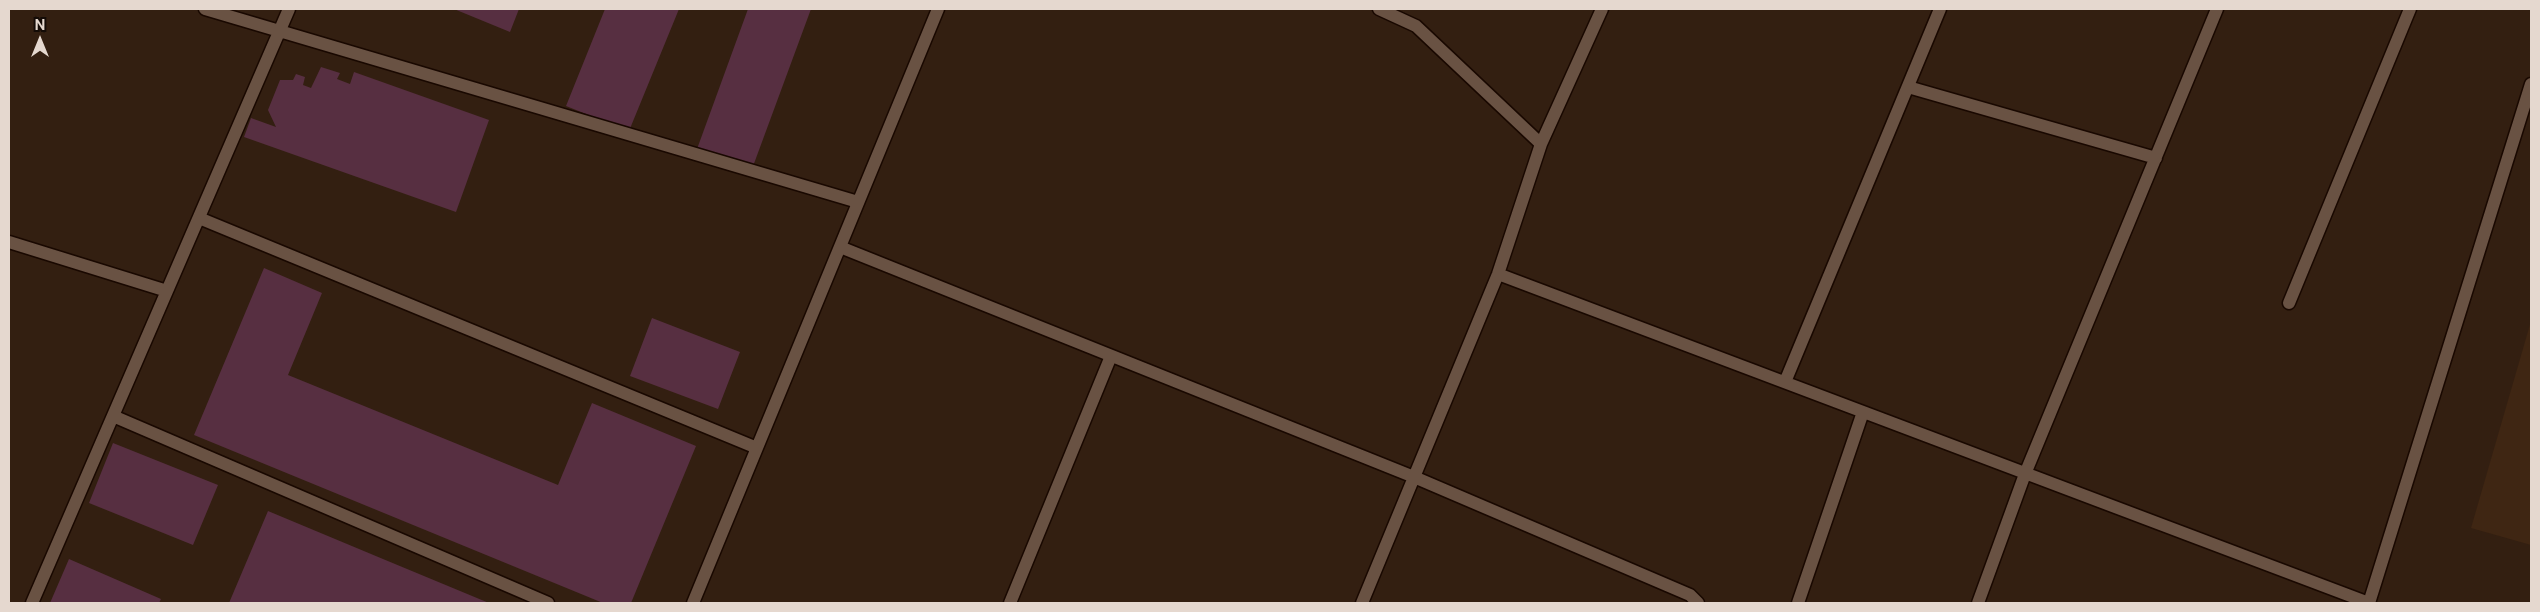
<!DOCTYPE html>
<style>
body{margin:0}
#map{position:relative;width:2540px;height:612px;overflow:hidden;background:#331f11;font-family:"Public Sans",sans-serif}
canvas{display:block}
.frame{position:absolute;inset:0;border:10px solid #e5d8cf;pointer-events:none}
.north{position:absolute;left:15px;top:15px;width:50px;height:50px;-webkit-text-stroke:4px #140b06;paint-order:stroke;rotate:0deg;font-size:14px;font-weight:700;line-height:20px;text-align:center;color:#e5d8cf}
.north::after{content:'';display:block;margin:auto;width:18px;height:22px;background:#e5d8cf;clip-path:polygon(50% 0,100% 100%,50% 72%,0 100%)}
</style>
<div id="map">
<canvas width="2540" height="612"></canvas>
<div class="frame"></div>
<div class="north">N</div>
</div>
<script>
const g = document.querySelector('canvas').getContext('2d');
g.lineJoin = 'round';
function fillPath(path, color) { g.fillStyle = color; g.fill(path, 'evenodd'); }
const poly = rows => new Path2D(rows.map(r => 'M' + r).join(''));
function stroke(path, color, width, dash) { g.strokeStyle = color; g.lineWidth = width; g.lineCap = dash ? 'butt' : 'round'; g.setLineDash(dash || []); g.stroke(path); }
fillPath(poly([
 [2531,321,2531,545,2471,528]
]), '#3f2613');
fillPath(poly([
 [454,9,519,9,510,32],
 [605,9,679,9,629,131,566,106],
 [748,9,811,9,752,169,697,149],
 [321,67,340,73,337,79,350,84,354,72,489,120,456,212,244,137,251,118,276,127,268,110,280,80,293,80,296,74,305,77,303,85,311,88],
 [264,268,322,293,288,375,558,485,592,403,696,446,631,603,603,603,194,435],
 [652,318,740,352,718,409,630,376],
 [113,443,218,485,193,545,89,503],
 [268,511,383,559,489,603,229,603],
 [69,559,161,599,159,603,50,603]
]), '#572f41');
const minor = poly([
 [205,9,858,202],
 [1379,9,1416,26,1541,144],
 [1908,87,2156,158],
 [199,218,757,448],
 [9,242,167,291],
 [840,247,1414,477,1690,595,1698,603],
 [1498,274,2369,603],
 [2289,303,2410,9],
 [1785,382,1940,9],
 [113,416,548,603],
 [32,603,289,9],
 [693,603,938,9],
 [1010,603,1111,356],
 [1362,603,1498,274,1541,144,1602,9],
 [1798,603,1863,412],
 [1978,603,2025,474,2217,9],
 [2369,603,2531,84]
]);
stroke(minor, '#190800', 15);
stroke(minor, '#695243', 12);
</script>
